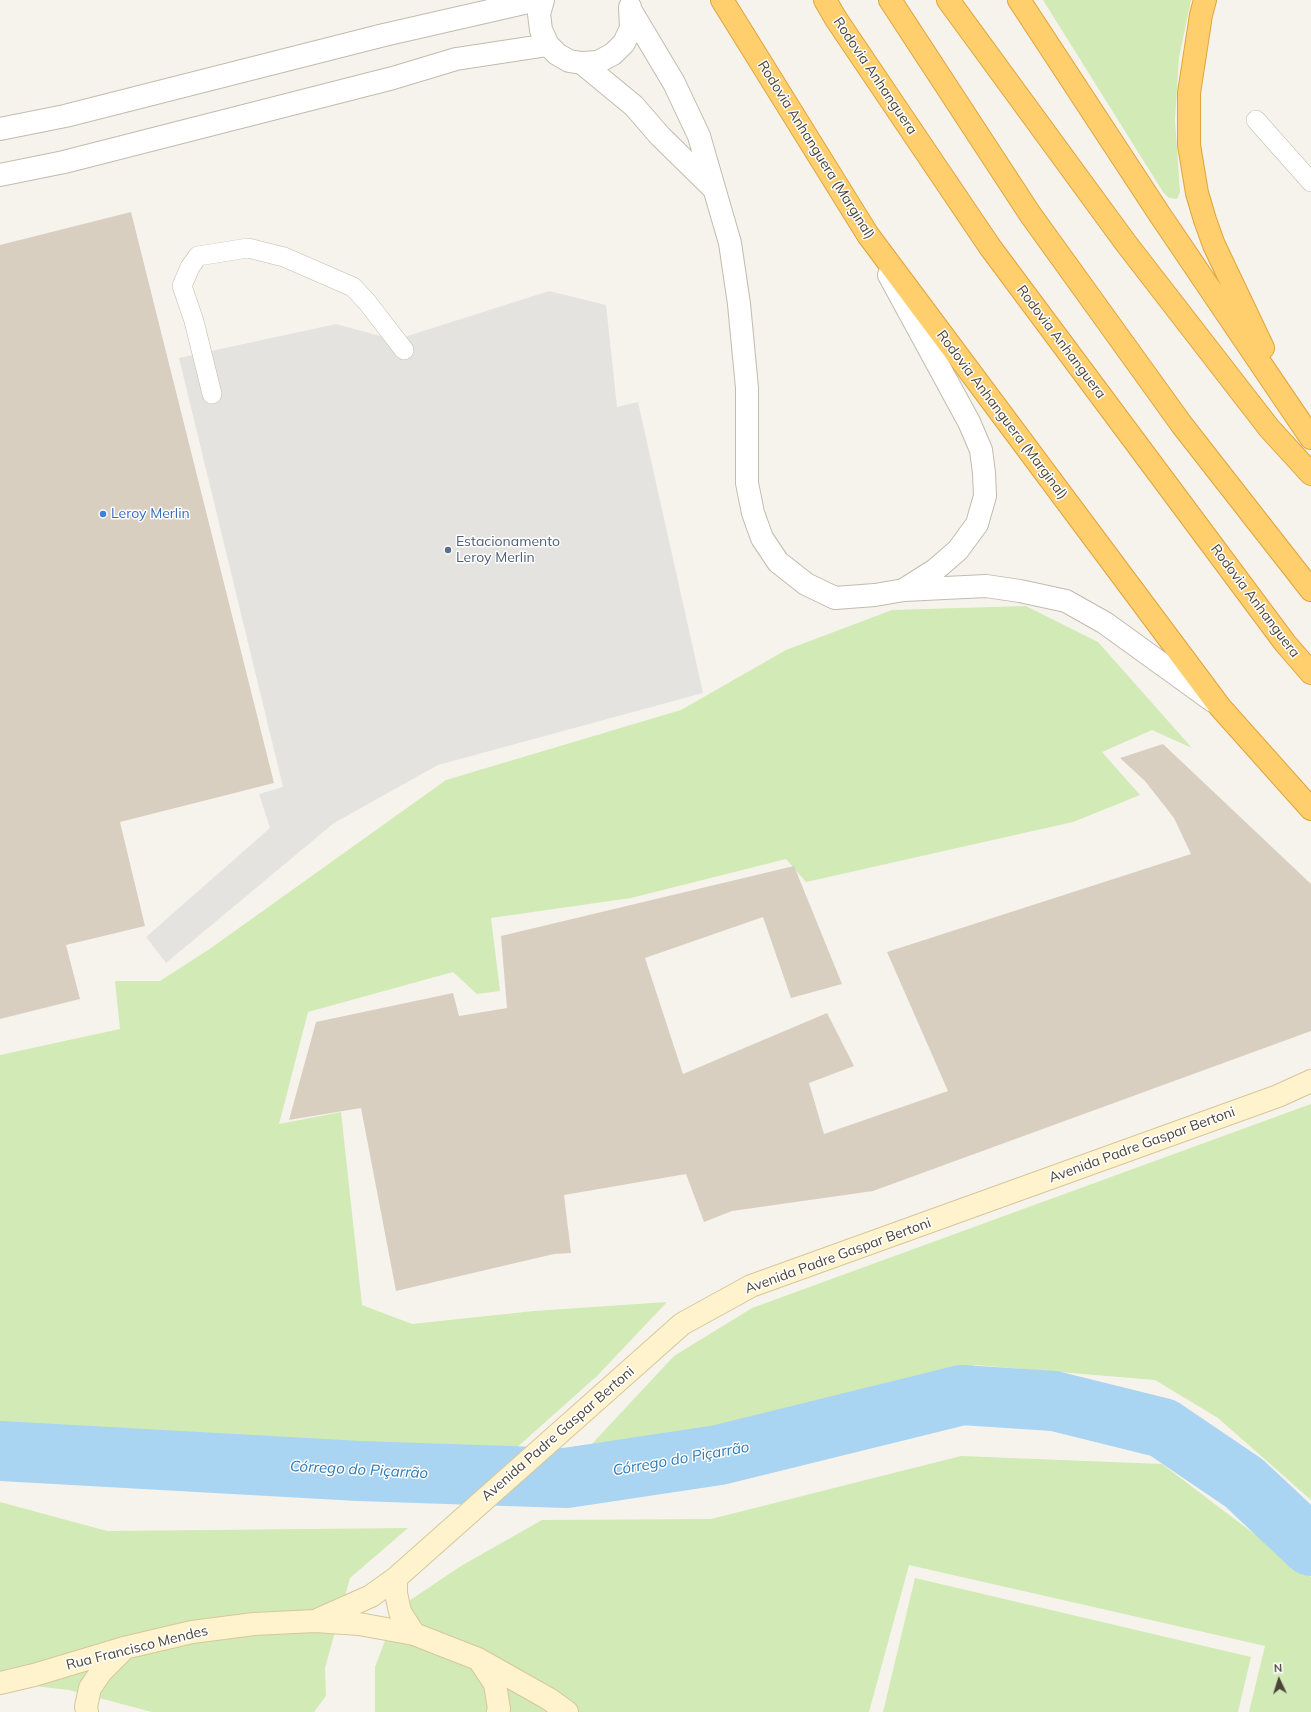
<!DOCTYPE html>
<meta charset="utf-8">
<style>
body{margin:0}
#map{position:relative;width:1311px;height:1712px;overflow:hidden;background:#f6f3ec;font-family:Mulish,sans-serif}
canvas{display:block}
.north{position:absolute;left:1259px;top:1660px;width:40px;height:40px;-webkit-text-stroke:3px #fff;paint-order:stroke;rotate:356deg;font-size:11px;font-weight:700;line-height:16px;text-align:center;color:#4b4439}
.north::after{content:'';display:block;margin:auto;width:14px;height:18px;background:#4b4439;clip-path:polygon(50% 0,100% 100%,50% 72%,0 100%)}
</style>
<div id="map">
<canvas width="1311" height="1712"></canvas>
<div class="north">N</div>
</div>
<script>
const g = document.querySelector('canvas').getContext('2d');
g.lineJoin = 'round';
function fillPath(path, color) { g.fillStyle = color; g.fill(path, 'evenodd'); }
const poly = rows => new Path2D(rows.map(r => 'M' + r).join(''));
function stroke(path, color, width, dash) { g.strokeStyle = color; g.lineWidth = width; g.lineCap = dash ? 'butt' : 'round'; g.setLineDash(dash || []); g.stroke(path); }
function drawText(font, color, halo, rows, align = 'center') {
  g.font = font + ' Mulish,sans-serif'; g.lineWidth = 3; g.setLineDash([]); g.textBaseline = 'middle'; g.strokeStyle = halo; g.fillStyle = color; for (const [text, x, y, turn = 0] of rows) {
    g.save(); g.translate(x, y); g.rotate((+turn || 0) * Math.PI / 180); g.textAlign = isNaN(turn) ? turn : align; if (halo) g.strokeText(text, 0, 0); g.fillText(text, 0, 0); g.restore();
  }
}
fillPath(poly([
 [1043,0,1191,0,1179,58,1175,120,1180,192,1177,199,1169,198,1163,192],
 [1026,606,1098,642,1192,748,1152,730,1102,752,1140,795,1073,822,806,882,786,859,631,898,491,918,500,991,477,994,453,972,308,1012,279,1124,341,1112,362,1305,412,1324,534,1311,667,1302,597,1376,505,1458,95,1438,0,1431,0,1055,120,1029,115,981,160,981,211,948,446,780,681,710,786,650,892,610],
 [1311,1104,1311,1500,1218,1418,1155,1380,975,1365,730,1432,590,1446,674,1356,752,1308],
 [961,1456,1162,1464,1311,1577,1311,1712,1249,1712,1265,1646,909,1565,869,1712,375,1712,375,1667,397,1609,461,1566,542,1520,711,1519],
 [0,1502,107,1531,408,1528,350,1578,325,1668,326,1696,314,1712,152,1712,69,1690,0,1682],
 [915,1578,1251,1657,1238,1712,883,1712]
]), '#d2eab5');
fillPath(poly([
 [549,291,606,305,617,407,638,402,703,693,438,765,334,823,166,963,146,937,270,828,259,794,283,787,179,358,336,324,395,340]
]), '#e5e3e0');
stroke(poly([
 [0,1451,359,1471,566,1478,719,1455,962,1395,1054,1401,1163,1428,1244,1483,1311,1546]
]), '#a9d4f2', 60);
fillPath(poly([
 [131,212,274,783,120,822,145,926,66,945,80,999,0,1019,0,245],
 [1163,744,1311,884,1311,1031,873,1191,732,1211,704,1222,686,1174,564,1195,571,1253,554,1254,396,1291,361,1108,289,1120,316,1022,453,993,459,1016,507,1008,501,936,794,866,842,984,791,998,763,917,645,958,683,1074,827,1013,854,1066,809,1083,824,1134,948,1091,887,952,1191,854,1174,818,1145,781,1120,758]
]), '#d8cfc1');
const lane = poly([
 [1256,120,1311,182],
 [212,394,194,321,182,286,190,267,198,256,248,248,284,257,353,287,367,302,404,350]
]);
const street = poly([
 [543,0,539,14,541,30,548,45,557,54,569,61,582,63,598,62,613,54,624,43,631,28,630,7],
 [631,11,674,83,699,136,730,243,739,304,747,388,747,483,753,513,762,538,778,562,806,584,835,598,875,595,904,590,986,586,1020,591,1066,601,1105,623,1213,701],
 [582,63,634,106,660,136,713,188],
 [0,129,65,116,384,35,537,0],
 [0,175,64,162,393,78,456,59,548,45],
 [889,275,969,422,981,450,984,473,985,496,977,524,958,550,935,570,905,589]
]);
const secondary = poly([
 [396,1578,396,1593,400,1612,414,1634],
 [315,1621,371,1596,396,1578,682,1324,751,1286,1278,1096,1311,1081],
 [479,1660,495,1684,499,1709,498,1712],
 [0,1683,34,1675,124,1648,192,1632,254,1624,315,1621,359,1624,414,1634,478,1659,549,1699,567,1712],
 [87,1712,86,1707,90,1688,101,1672,122,1651]
]);
const highway = poly([
 [722,0,868,235,1220,707,1311,809],
 [825,0,836,19,990,247,1285,643,1311,673],
 [890,0,1030,214,1182,425,1311,590],
 [948,0,1125,242,1269,428,1311,474],
 [1019,0,1160,215,1311,438],
 [1205,0,1201,15,1189,93,1189,145,1197,193,1205,220,1214,245,1263,348]
]);
stroke(lane, '#c2bbae', 20);
stroke(street, '#c2bbae', 24);
stroke(secondary, '#d6c79b', 24);
stroke(highway, '#e0a43c', 24);
stroke(lane, '#fff', 19);
stroke(street, '#fff', 22);
stroke(secondary, '#fff3cd', 22);
stroke(highway, '#ffcf6e', 22);
for (const [x, y, r, color] of [
 [103,514,4,"#3f7fe0"],
 [448,550,4,"#5c6f8a"]
]) { const dot = new Path2D(); dot.arc(x, y, r, 0, 2 * Math.PI); g.fillStyle = color; g.fill(dot); stroke(dot, '#fff', 1.5); }
drawText('14px', '#4b4439', '#fff', [
 ["Rodovia Anhanguera",875,76,56],
 ["Rodovia Anhanguera (Marginal)",816,150,58],
 ["Rodovia Anhanguera",1061,342,53],
 ["Rodovia Anhanguera (Marginal)",1002,415,53],
 ["Rodovia Anhanguera",1255,601,53],
 ["Avenida Padre Gaspar Bertoni",1142,1145,-20],
 ["Avenida Padre Gaspar Bertoni",838,1256,-20],
 ["Avenida Padre Gaspar Bertoni",558,1434,-41],
 ["Rua Francisco Mendes",137,1648,-14]
]);
drawText('14px', '#366cbe', '#fff', [
 ["Leroy Merlin",111,514]
], 'left');
drawText('14px', '#4e5e75', '#fff', [
 ["Estacionamento",456,542],
 ["Leroy Merlin",456,558]
], 'left');
drawText('italic 15px', '#2e7ab2', '#fff', [
 ["Córrego do Piçarrão",681,1459,-10],
 ["Córrego do Piçarrão",359,1470,3]
]);
</script>
